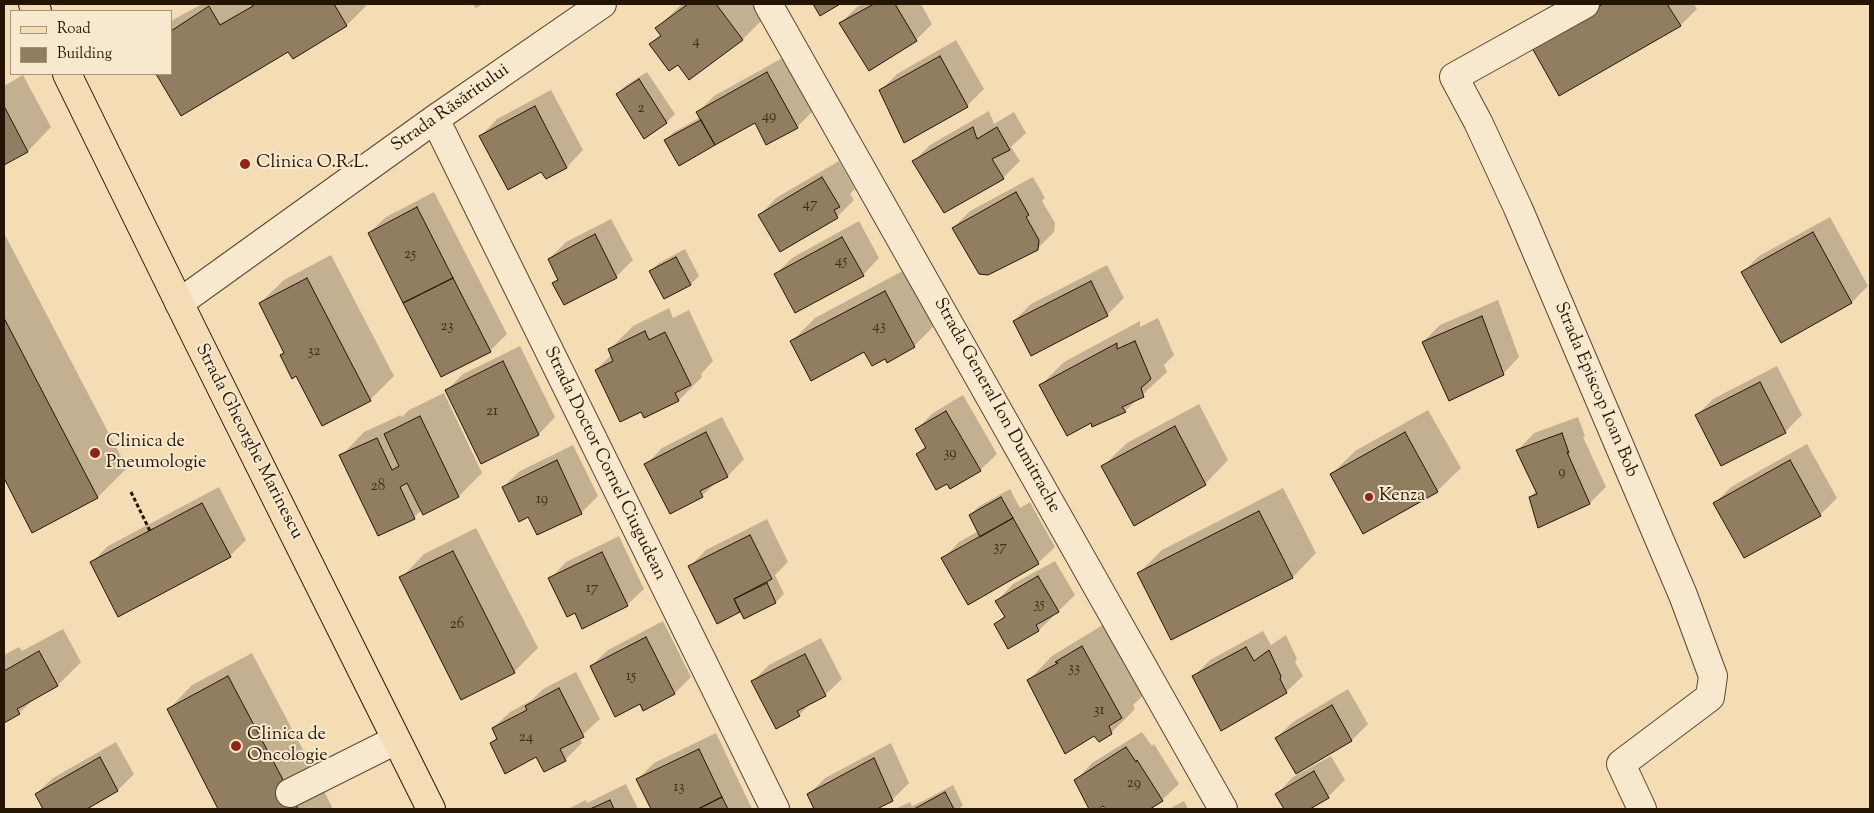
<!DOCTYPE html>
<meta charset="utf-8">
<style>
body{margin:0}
#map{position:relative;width:1874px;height:813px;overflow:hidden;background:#f4ddb4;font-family:"Sorts Mill Goudy",serif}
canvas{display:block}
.frame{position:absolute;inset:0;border:5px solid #251404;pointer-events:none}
.legend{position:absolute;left:10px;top:10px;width:162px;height:65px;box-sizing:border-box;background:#f8e9ce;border:1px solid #a4947d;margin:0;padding:6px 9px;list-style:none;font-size:15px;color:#251404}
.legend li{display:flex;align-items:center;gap:10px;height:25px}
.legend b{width:25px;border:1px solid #a4947d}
</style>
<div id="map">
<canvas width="1874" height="813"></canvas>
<div class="frame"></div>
<ul class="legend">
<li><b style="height:6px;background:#f4ddb4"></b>Road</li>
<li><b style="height:14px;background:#917d60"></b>Building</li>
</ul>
</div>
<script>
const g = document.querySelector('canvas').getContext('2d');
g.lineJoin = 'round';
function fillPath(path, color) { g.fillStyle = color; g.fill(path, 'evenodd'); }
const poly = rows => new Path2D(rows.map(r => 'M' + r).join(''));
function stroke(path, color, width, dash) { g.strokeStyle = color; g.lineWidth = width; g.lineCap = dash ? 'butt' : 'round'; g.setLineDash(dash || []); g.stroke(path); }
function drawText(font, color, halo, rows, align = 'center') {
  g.font = font + ' "Sorts Mill Goudy",serif'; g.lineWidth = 4; g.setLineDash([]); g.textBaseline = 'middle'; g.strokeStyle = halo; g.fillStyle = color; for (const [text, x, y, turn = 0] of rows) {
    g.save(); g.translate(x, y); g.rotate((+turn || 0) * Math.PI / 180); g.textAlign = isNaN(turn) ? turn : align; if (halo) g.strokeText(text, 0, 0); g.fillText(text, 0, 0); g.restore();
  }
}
fillPath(poly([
 [202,4,368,4,347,25,293,57,289,50,182,114,157,74,171,74,171,21],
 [473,4,483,4,476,8],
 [682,4,757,4,766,16,743,39,689,79,678,63,650,44,661,34,657,28],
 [863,4,921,4,932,24,916,40,841,23,857,7],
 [1594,4,1694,4,1697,9,1681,25,1560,94],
 [956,40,984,89,967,106,881,90,897,74],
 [784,57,814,110,797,127,755,122,666,140,674,132,701,117,698,112,714,96],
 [647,72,675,114,667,122,645,137,617,95,625,86],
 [23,75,51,127,28,151,4,164,4,86],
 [551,90,583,150,567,167,546,178,542,171,481,136,497,119],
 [989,111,994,124,1014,112,1026,133,1011,147,1020,161,1003,178,944,211,914,161,930,145],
 [839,161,855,189,850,194,854,200,837,217,760,215,776,198],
 [1033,177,1045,198,1042,201,1055,223,1054,232,1037,249,953,228,970,211],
 [434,192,507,334,490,351,441,376,369,233,386,217],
 [1830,217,1868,286,1852,302,1743,272,1759,256],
 [611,219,633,260,616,277,553,283,559,278,549,259,566,242],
 [859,221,879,258,863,275,776,274,792,258],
 [4,233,127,468,98,497,33,531,4,476],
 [685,249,699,276,691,284,651,271,659,263],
 [331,255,394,376,370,400,297,375,281,356,285,352,260,303,284,280],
 [1107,265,1124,298,1107,315,1014,321,1031,304],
 [908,268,937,323,914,346,885,357,865,351,792,341,815,318],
 [1498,300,1519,357,1503,374,1423,342,1440,325],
 [669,308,673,318,689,310,713,361,701,374,702,377,679,400,642,410,596,370,611,355,609,350,633,326],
 [1158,318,1174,355,1164,365,1167,372,1125,411,1093,426,1091,421,1040,386,1064,362,1140,321,1140,327],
 [520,346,555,417,539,434,482,462,447,390,463,374],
 [1777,366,1802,415,1785,432,1697,415,1713,399],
 [444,393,482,473,459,496,423,513,422,510,414,517,341,456,364,432,401,415,402,417,409,410],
 [963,395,997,454,980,470,917,454,926,445,917,429,933,413],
 [1199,404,1228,460,1205,484,1103,466,1127,443],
 [1428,410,1461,468,1437,491,1332,474,1355,451],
 [722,417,744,459,728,476,717,481,702,496,670,512,646,465,662,448],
 [1578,417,1585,436,1583,437,1606,487,1590,503,1539,526,1530,497,1537,490,1518,450,1534,433],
 [1807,444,1837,498,1820,515,1745,557,1715,503,1731,487],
 [573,445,598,496,581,513,529,516,503,487,520,471],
 [219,487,246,540,230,556,91,563,108,546],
 [1283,488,1316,553,1293,577,1172,639,1139,573,1162,550],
 [1010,489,1020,508,1030,502,1055,547,1038,563,943,559,959,542,979,531,970,515,978,507],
 [767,519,788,562,775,575,784,594,776,602,745,618,741,610,718,622,690,566,706,550],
 [476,528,538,648,514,672,401,578,424,554],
 [619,536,644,589,627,605,575,612,550,579,566,562],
 [1055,561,1075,595,1039,630,1009,647,996,624,1005,615,997,601,1013,584],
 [663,621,691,677,675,693,644,710,640,702,591,666,608,650],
 [1106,623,1145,694,1133,705,1135,709,1111,733,1094,735,1029,680,1052,656],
 [63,629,81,662,58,685,36,697,19,713,4,722,4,655,19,647,22,651],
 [1263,631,1271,645,1286,635,1297,659,1295,662,1303,676,1286,692,1193,677,1210,660],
 [821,638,842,679,825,695,813,701,799,715,753,681,769,665],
 [252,653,313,769,333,809,220,809,169,709,192,685],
 [576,672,600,719,579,738,582,743,565,760,545,771,537,756,491,743,497,737,493,728,510,712,532,700,543,689],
 [1348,689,1368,724,1352,740,1276,738,1293,722],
 [1142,732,1152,746,1154,744,1179,784,1162,800,1147,809,1107,809,1104,804,1097,809,1091,809,1076,780,1092,763],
 [716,733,752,809,652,809,638,779,654,763],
 [116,742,134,774,118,790,84,809,45,809,36,794,53,778],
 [891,743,909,783,892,800,876,809,815,809,809,794,825,778],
 [1331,756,1345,780,1328,797,1307,809,1286,809,1277,794,1293,777],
 [626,784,638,809,568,809,586,800,587,803],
 [953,785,963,805,959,809,895,809,910,802,912,806,923,801],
 [1184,801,1188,809,1169,809]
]), '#0003');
const building = poly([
 [252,4,334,4,347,26,293,59,288,52,181,116,156,74,171,74,171,31,209,6,220,25,253,6,252,4],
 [688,4,716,4,743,40,689,80,678,65,669,71,649,44,661,36,655,28,688,4],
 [813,4,840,4,820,16,813,4],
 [874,4,895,4,917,41,869,71,839,23,874,4],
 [1603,4,1667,4,1681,26,1559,96,1531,46,1603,4],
 [940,56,968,107,904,143,879,90,940,56],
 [767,72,798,128,766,145,755,123,715,145,696,112,767,72],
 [639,79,667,123,644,139,616,94,639,79],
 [4,106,28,152,4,165,4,106],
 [535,106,567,168,546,179,541,172,508,190,479,136,535,106],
 [701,120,715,145,679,166,664,140,701,120],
 [973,127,977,139,997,127,1010,150,992,159,1004,179,944,213,912,161,973,127],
 [822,177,840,207,834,210,838,218,780,252,758,215,822,177],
 [1016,192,1029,215,1026,217,1039,240,1038,250,988,275,979,274,952,228,1016,192],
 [417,207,453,278,403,303,368,233,417,207],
 [1813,232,1852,303,1781,343,1741,272,1813,232],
 [595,234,617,278,564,305,552,283,558,280,548,259,595,234],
 [842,237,864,276,795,313,774,274,842,237],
 [676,257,691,285,664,299,649,271,676,257],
 [307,278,371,401,322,426,296,376,292,379,280,355,284,353,259,303,307,278],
 [453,278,491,352,441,377,403,303,453,278],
 [1091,281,1108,316,1031,356,1013,321,1091,281],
 [885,291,915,347,887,363,885,359,872,366,864,352,811,381,790,341,885,291],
 [1482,316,1504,375,1449,401,1422,342,1482,316],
 [4,318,98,498,32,533,4,478,4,318],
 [645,331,649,340,665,332,691,385,675,393,679,401,644,418,641,412,620,422,595,370,613,361,608,349,645,331],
 [1135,341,1151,379,1141,388,1144,397,1122,407,1126,412,1092,427,1091,423,1067,436,1039,385,1117,343,1117,349,1135,341],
 [503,361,539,435,481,464,445,390,503,361],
 [1760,382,1786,433,1721,466,1695,415,1760,382],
 [946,411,981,471,950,489,947,484,936,490,916,454,926,448,915,429,946,411],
 [420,416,459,497,423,515,407,483,400,487,415,519,378,536,339,455,377,438,392,470,399,466,384,434,420,416],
 [1175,426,1206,485,1134,526,1101,466,1175,426],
 [706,432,728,477,700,491,703,497,670,514,644,464,706,432],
 [1405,432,1438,492,1363,534,1330,474,1405,432],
 [1562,433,1569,453,1567,452,1590,504,1538,528,1529,497,1537,494,1516,450,1562,433],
 [557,460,582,514,537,535,528,517,519,522,502,487,557,460],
 [1790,460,1821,516,1744,558,1713,503,1790,460],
 [1001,497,1013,518,980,537,969,515,1001,497],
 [202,503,231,557,118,617,90,562,202,503],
 [1259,511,1293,578,1171,640,1137,573,1259,511],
 [1013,518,1039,564,968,605,941,558,1013,518],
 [750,535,772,579,734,599,740,612,717,624,688,566,750,535],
 [453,551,515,673,461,700,399,577,453,551],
 [602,552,628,606,582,629,575,613,567,617,548,578,602,552],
 [1038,576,1059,612,1036,625,1039,631,1008,649,994,624,1005,617,995,601,1038,576],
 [767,583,776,603,744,619,734,599,767,583],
 [646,637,675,694,643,711,640,704,615,717,590,666,646,637],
 [1082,646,1122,718,1109,726,1112,734,1099,742,1094,736,1065,754,1027,680,1058,663,1055,662,1082,646],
 [1246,647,1254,661,1269,650,1281,676,1280,679,1287,693,1221,731,1192,676,1246,647],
 [39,651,58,686,17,709,20,714,4,723,4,671,39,651],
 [805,654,826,696,797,711,800,716,776,729,751,681,805,654],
 [228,676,290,793,298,809,218,809,167,709,228,676],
 [559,688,584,737,560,749,566,761,544,772,536,757,505,774,490,743,497,739,492,728,527,710,525,706,559,688],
 [1332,705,1352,741,1296,774,1275,738,1332,705],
 [1126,747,1136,762,1137,760,1163,801,1150,809,1105,809,1103,806,1099,809,1089,809,1074,780,1126,747],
 [699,749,722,797,698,809,651,809,636,779,699,749],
 [100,757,118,791,87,809,43,809,35,794,100,757],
 [874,758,893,801,877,809,814,809,807,794,874,758],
 [1314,771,1329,798,1310,809,1284,809,1275,794,1314,771],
 [945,792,954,809,914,809,945,792],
 [722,797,728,809,698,809,722,797],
 [610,800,614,809,590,809,610,800]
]);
fillPath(building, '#917d60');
stroke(building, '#251404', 1);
const minor = poly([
 [768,4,1223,809],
 [1585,4,1454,77,1478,122,1518,208,1683,595,1713,676,1710,697,1621,764,1642,809],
 [435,119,775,809],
 [179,303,435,119,602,4],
 [290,793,396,740]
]);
const major = poly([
 [33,4,37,11],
 [67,74,196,337,431,809]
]);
stroke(minor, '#594630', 30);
stroke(major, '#251404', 30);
stroke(poly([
 [131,492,150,531]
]), '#251404', 3, [4, 2.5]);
stroke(minor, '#f8e9ce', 28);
stroke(major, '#f4ddb4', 28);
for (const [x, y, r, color] of [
 [245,164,6,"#8f2418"],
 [95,453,6,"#8f2418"],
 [1369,497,5,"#8f2418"],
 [236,746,6,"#8f2418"]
]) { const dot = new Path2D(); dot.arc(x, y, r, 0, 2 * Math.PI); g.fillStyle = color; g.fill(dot); stroke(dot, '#f8e9ce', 2); }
drawText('15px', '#402e1b', null, [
 ["4",696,42],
 ["2",641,109],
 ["49",769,117],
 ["47",810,205],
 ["25",410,255],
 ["45",841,262],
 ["23",447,327],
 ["43",879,327],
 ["32",314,352],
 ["21",492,412],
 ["39",950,454],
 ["9",1562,473],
 ["28",378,487],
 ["19",542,500],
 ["37",1000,548],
 ["17",592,589],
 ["35",1039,605],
 ["26",457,625],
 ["33",1074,669],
 ["15",631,677],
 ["31",1099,711],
 ["24",526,738],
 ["29",1134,784],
 ["13",679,788]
]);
drawText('18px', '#251404', '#f8e9ce', [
 ["Strada Răsăritului",451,109,-35],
 ["Strada Episcop Ioan Bob",1595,390,67],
 ["Strada General Ion Dumitrache",996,406,61],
 ["Strada Gheorghe Marinescu",248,442,63],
 ["Strada Doctor Cornel Ciugudean",604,464,64]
]);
drawText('18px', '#251404', '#f8e9ce', [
 ["Clinica O.R.L.",256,164],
 ["Clinica de",106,443],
 ["Pneumologie",106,464],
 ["Kenza",1379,497],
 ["Clinica de",247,736],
 ["Oncologie",247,757]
], 'left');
</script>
